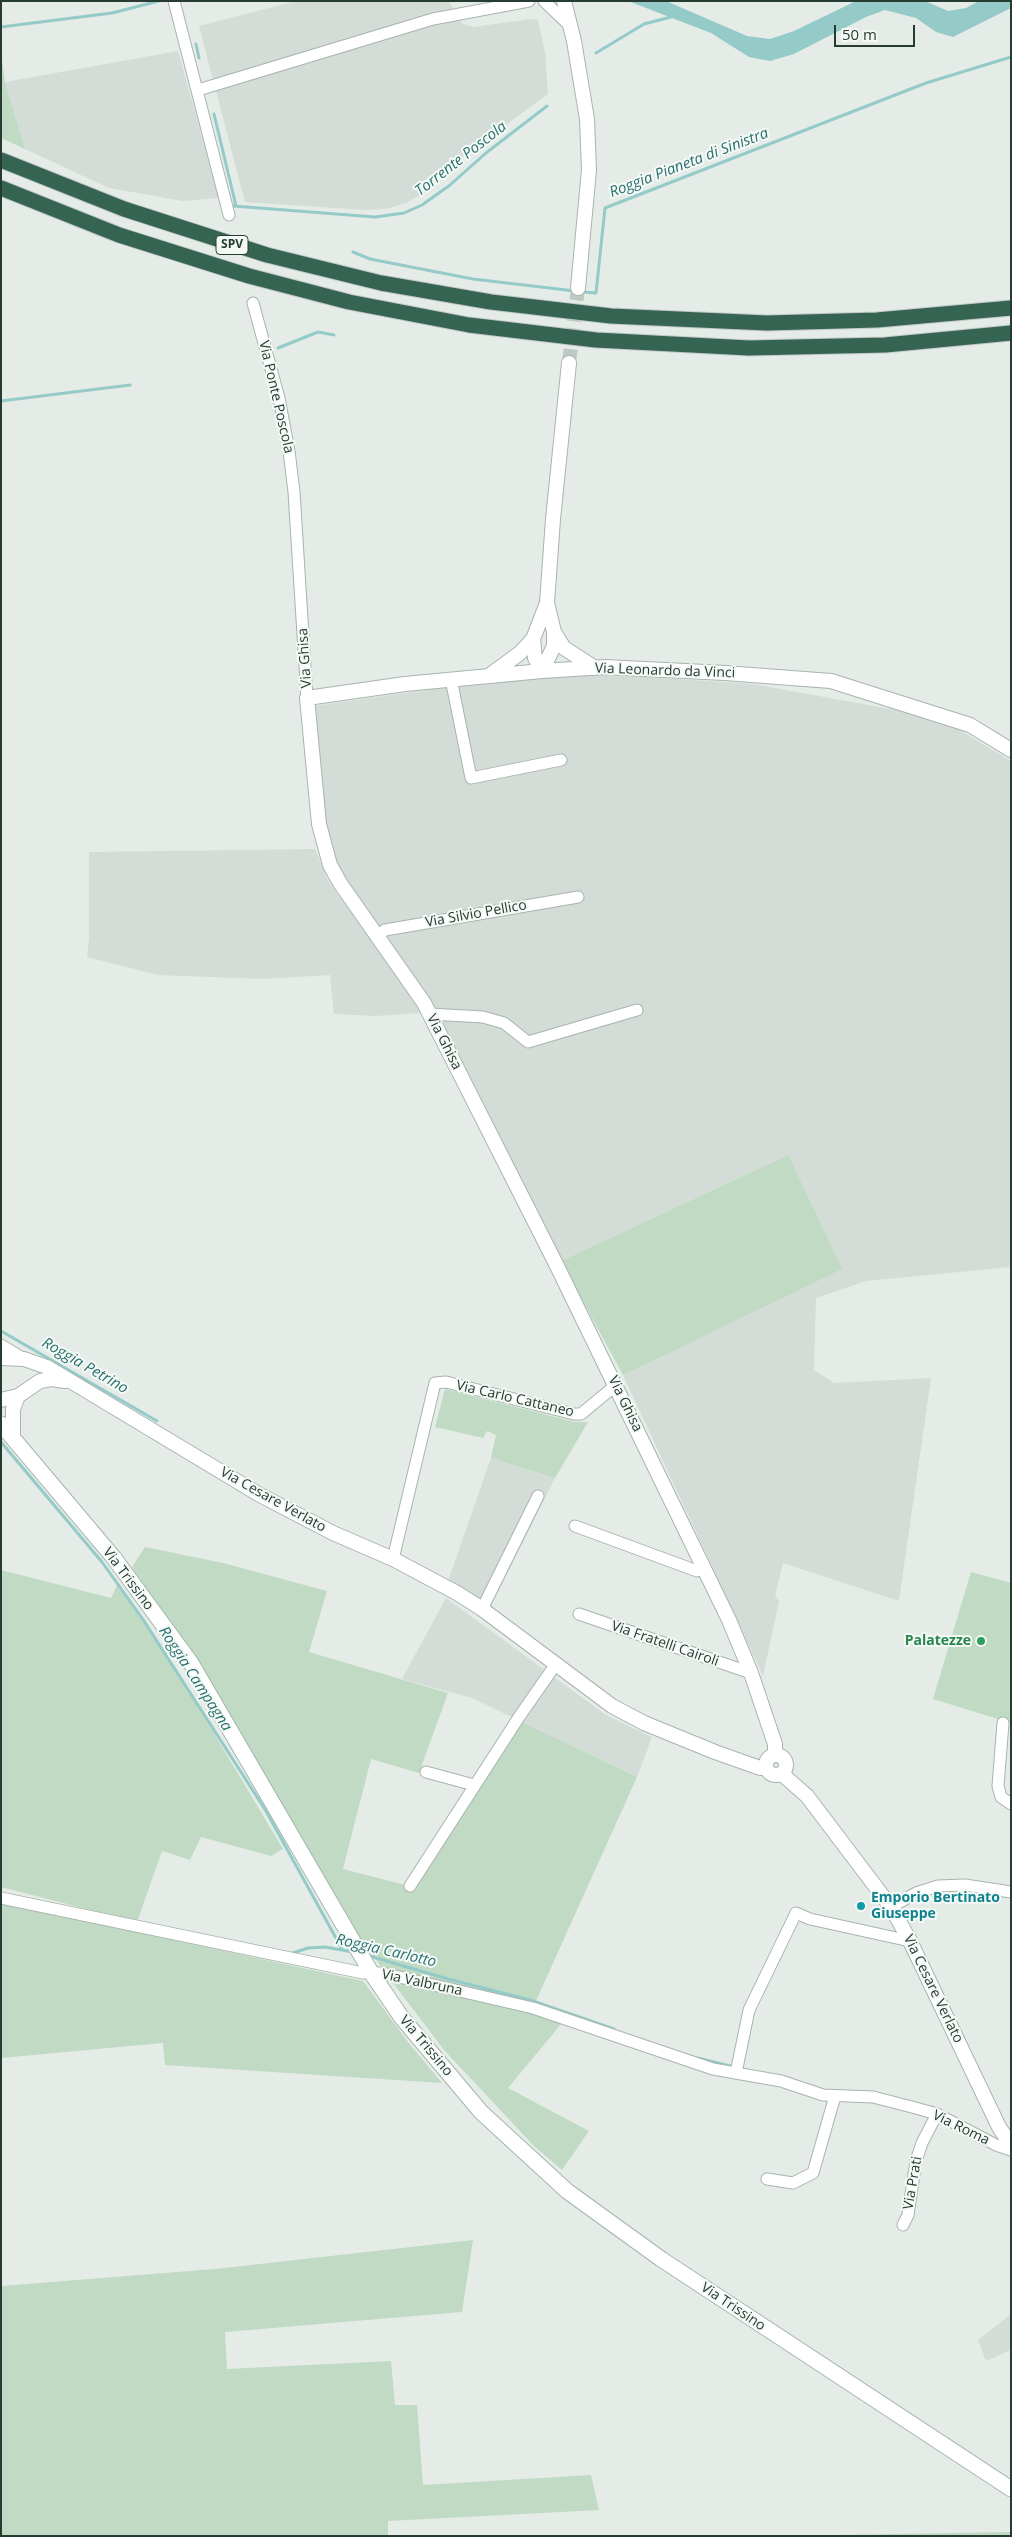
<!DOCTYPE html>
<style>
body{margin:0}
#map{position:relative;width:1012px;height:2537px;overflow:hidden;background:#e5ece7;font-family:"Open Sans",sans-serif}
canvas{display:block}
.frame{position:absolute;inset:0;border:2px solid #263c32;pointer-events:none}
.scale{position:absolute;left:834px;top:25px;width:81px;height:22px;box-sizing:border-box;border:2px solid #263c32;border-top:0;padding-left:6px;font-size:15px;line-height:18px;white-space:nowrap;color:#263c32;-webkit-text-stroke:4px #f5f9f6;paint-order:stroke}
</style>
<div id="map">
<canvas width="1012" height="2537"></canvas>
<div class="frame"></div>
<div class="scale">50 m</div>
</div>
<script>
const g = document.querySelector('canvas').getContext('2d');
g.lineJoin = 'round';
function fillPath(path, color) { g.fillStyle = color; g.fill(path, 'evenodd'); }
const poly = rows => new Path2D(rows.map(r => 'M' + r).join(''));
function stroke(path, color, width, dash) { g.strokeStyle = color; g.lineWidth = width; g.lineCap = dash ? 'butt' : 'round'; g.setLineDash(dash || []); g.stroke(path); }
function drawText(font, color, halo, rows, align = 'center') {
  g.font = font + ' "Open Sans",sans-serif'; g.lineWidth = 4; g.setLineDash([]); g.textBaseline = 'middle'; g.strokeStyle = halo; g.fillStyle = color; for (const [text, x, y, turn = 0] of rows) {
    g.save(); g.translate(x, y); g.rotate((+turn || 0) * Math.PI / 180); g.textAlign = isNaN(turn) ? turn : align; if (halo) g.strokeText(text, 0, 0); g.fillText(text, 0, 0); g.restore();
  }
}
fillPath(poly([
 [296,1,449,1,461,23,473,27,531,19,538,20,545,53,548,94,453,164,422,194,406,203,386,209,365,210,245,202,199,26],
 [178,51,219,198,183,201,109,188,25,149,5,82],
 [617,675,753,684,901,711,958,729,1011,761,1011,1267,866,1281,816,1298,814,1370,834,1383,931,1378,899,1601,783,1563,775,1596,779,1601,763,1676,623,1375,790,1290,788,1155,561,1261,468,1076,371,923,331,855,322,816,314,706,482,682,552,676],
 [315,849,328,881,407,989,421,1013,375,1016,334,1014,330,975,262,979,158,975,87,957,89,937,89,852],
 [491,1458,555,1478,491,1606,448,1581],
 [446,1598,606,1715,652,1737,637,1777,472,1698,402,1679],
 [1011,2314,1011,2350,986,2361,978,2340]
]), '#d3dcd6');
fillPath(poly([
 [1,53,5,82,25,149,1,138],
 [788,1155,842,1269,623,1375,561,1261],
 [445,1389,575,1422,588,1422,555,1478,491,1458,496,1435,487,1431,483,1438,435,1427],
 [145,1547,223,1563,327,1591,309,1652,448,1693,419,1773,371,1759,343,1869,409,1886,520,1721,637,1777,531,2012,562,2023,508,2088,589,2131,562,2170,534,2146,444,2050,384,1971,347,1918,191,1658,132,1567],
 [1,1570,111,1598,117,1585,175,1668,283,1849,271,1856,201,1837,190,1860,162,1851,137,1922,1,1887],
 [971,1572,1011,1583,1011,1723,933,1699],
 [1,1903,363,1981,408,2042,442,2083,165,2065,163,2043,1,2058],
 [473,2240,462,2312,225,2332,227,2369,391,2361,395,2405,417,2405,423,2485,591,2475,599,2510,388,2521,388,2536,1,2536,1,2286,215,2269],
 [1011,2532,1011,2536,831,2536,832,2535]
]), '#c0dac3');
fillPath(poly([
 [628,1,666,1,747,36,770,39,794,31,856,1,925,1,948,11,966,8,979,1,1011,1,1011,8,953,37,936,32,916,18,885,10,866,17,794,54,770,61,749,57,711,33]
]), '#94cac8');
stroke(poly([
 [1,27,112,13,159,1],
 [196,44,199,58],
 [596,53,644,24,671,17],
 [214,114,236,206],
 [233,206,375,217,404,213,422,205,450,185,486,153,547,106],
 [353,252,370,259,473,279,575,291],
 [582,292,596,293,605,208,926,83,1011,57],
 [278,348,318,332,334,335],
 [1,401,130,385],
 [1,1331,157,1421],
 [1,1442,102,1562,144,1621,266,1811,342,1949],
 [290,1954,308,1948,325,1947,353,1952],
 [366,1955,448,1979,530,2000,614,2029],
 [698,2058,730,2066]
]), '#94cac8', 3);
stroke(poly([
 [569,363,578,288]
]), '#bfc9c3', 14, [14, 7]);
const minor = poly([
 [174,1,229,215],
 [544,1,568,24],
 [198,90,433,19,529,1],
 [253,303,279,398,289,451,294,492,307,698],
 [451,679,471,778,561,760],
 [377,936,385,930,578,897],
 [430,1014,483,1017,504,1023,528,1042,637,1010],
 [1,1345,24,1359],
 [575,1526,697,1571,704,1567],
 [393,1559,435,1383,446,1382,574,1414,581,1414,616,1385],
 [482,1609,538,1496],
 [579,1614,751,1673],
 [1003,1723,998,1786,1001,1797,1011,1804],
 [426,1772,474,1785],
 [410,1886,519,1717,556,1664],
 [1,1898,363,1973,382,1973,533,2008,713,2069,781,2081,823,2095,873,2097,912,2107,937,2114,996,2145,1011,2150],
 [891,1907,916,1893,938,1886,965,1885,1011,1892],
 [736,2073,749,2010,796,1913,810,1919,910,1941],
 [767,2179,793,2183,813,2173,835,2096],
 [903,2225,908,2215,916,2161,922,2143,937,2114]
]);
const tertiary = poly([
 [564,1,574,41,587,119,589,170,578,288],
 [554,632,564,648,595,668],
 [542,671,535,658,533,639,547,603,553,519,569,363],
 [542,671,554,646,554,632,547,603],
 [490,675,520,653,533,639],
 [1,1358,24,1359,47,1367,260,1495,333,1533,393,1559,457,1593,482,1609,612,1706,644,1723,715,1752,760,1768,765,1766],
 [1,1400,18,1396,40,1381,52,1379,65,1381],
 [13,1438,13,1409,18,1396],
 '766 1765a10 10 0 1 1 20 0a10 10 0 1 1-20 0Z',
 [775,1755,775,1744,751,1673,729,1620,557,1266,424,1003,340,883,330,865,319,824,307,698,405,684,542,671,605,667,725,673,831,681,970,725,1011,750],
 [782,1774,807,1796,891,1907,910,1941,999,2127,1011,2145]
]);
const secondary = poly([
 [1,1424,114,1558,191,1663,372,1974,402,2018,481,2112,567,2191,661,2259,1011,2489]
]);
const motorway = poly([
 [1,160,124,209,267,255,381,283,491,302,611,316,767,323,877,320,1011,308],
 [1,188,119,235,249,276,349,302,469,325,596,340,749,348,885,345,1011,333]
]);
stroke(minor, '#a8b4ad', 13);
stroke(tertiary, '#a8b4ad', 16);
stroke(secondary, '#a4b6ad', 17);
stroke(motorway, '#c2c8c6', 17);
stroke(minor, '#fff', 11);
stroke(tertiary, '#fff', 14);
stroke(secondary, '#fff', 15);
stroke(motorway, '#356452', 15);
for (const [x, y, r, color] of [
 [981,1641,5,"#2e9e5b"],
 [861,1906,5,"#0f9aa8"]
]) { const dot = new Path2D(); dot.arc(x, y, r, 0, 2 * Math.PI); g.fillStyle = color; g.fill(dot); stroke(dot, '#f5f9f6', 2); }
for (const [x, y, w] of [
 [232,245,32]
]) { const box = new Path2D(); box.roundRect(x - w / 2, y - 9.5, w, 19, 4); g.fillStyle = '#f5f9f6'; g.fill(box); stroke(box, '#263c32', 1); }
drawText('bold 12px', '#263c32', null, [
 ["SPV",232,245]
]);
drawText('14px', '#263c32', '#f5f9f6', [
 ["Via Ponte Poscola",276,397,77],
 ["Via Ghisa",305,658,-94],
 ["Via Leonardo da Vinci",665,671,2],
 ["Via Silvio Pellico",476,914,-10],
 ["Via Ghisa",444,1042,63],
 ["Via Carlo Cattaneo",515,1399,13],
 ["Via Ghisa",625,1404,64],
 ["Via Cesare Verlato",273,1500,29],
 ["Via Trissino",128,1579,53],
 ["Via Fratelli Cairoli",665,1644,19],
 ["Via Valbruna",422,1983,12],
 ["Via Cesare Verlato",933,1989,64],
 ["Via Trissino",426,2046,50],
 ["Via Roma",961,2128,26],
 ["Via Prati",913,2183,-80],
 ["Via Trissino",733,2307,34]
]);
drawText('bold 14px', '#27864d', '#f5f9f6', [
 ["Palatezze",971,1641]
], 'right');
drawText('bold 14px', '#0d838f', '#f5f9f6', [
 ["Emporio Bertinato",871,1898],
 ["Giuseppe",871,1914]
], 'left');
drawText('italic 15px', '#27706f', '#f5f9f6', [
 ["Torrente Poscola",461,159,-38],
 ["Roggia Pianeta di Sinistra",689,163,-21],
 ["Roggia Petrino",85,1366,30],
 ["Roggia Campagna",195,1679,57],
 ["Roggia Carlotto",386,1951,13]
]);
</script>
